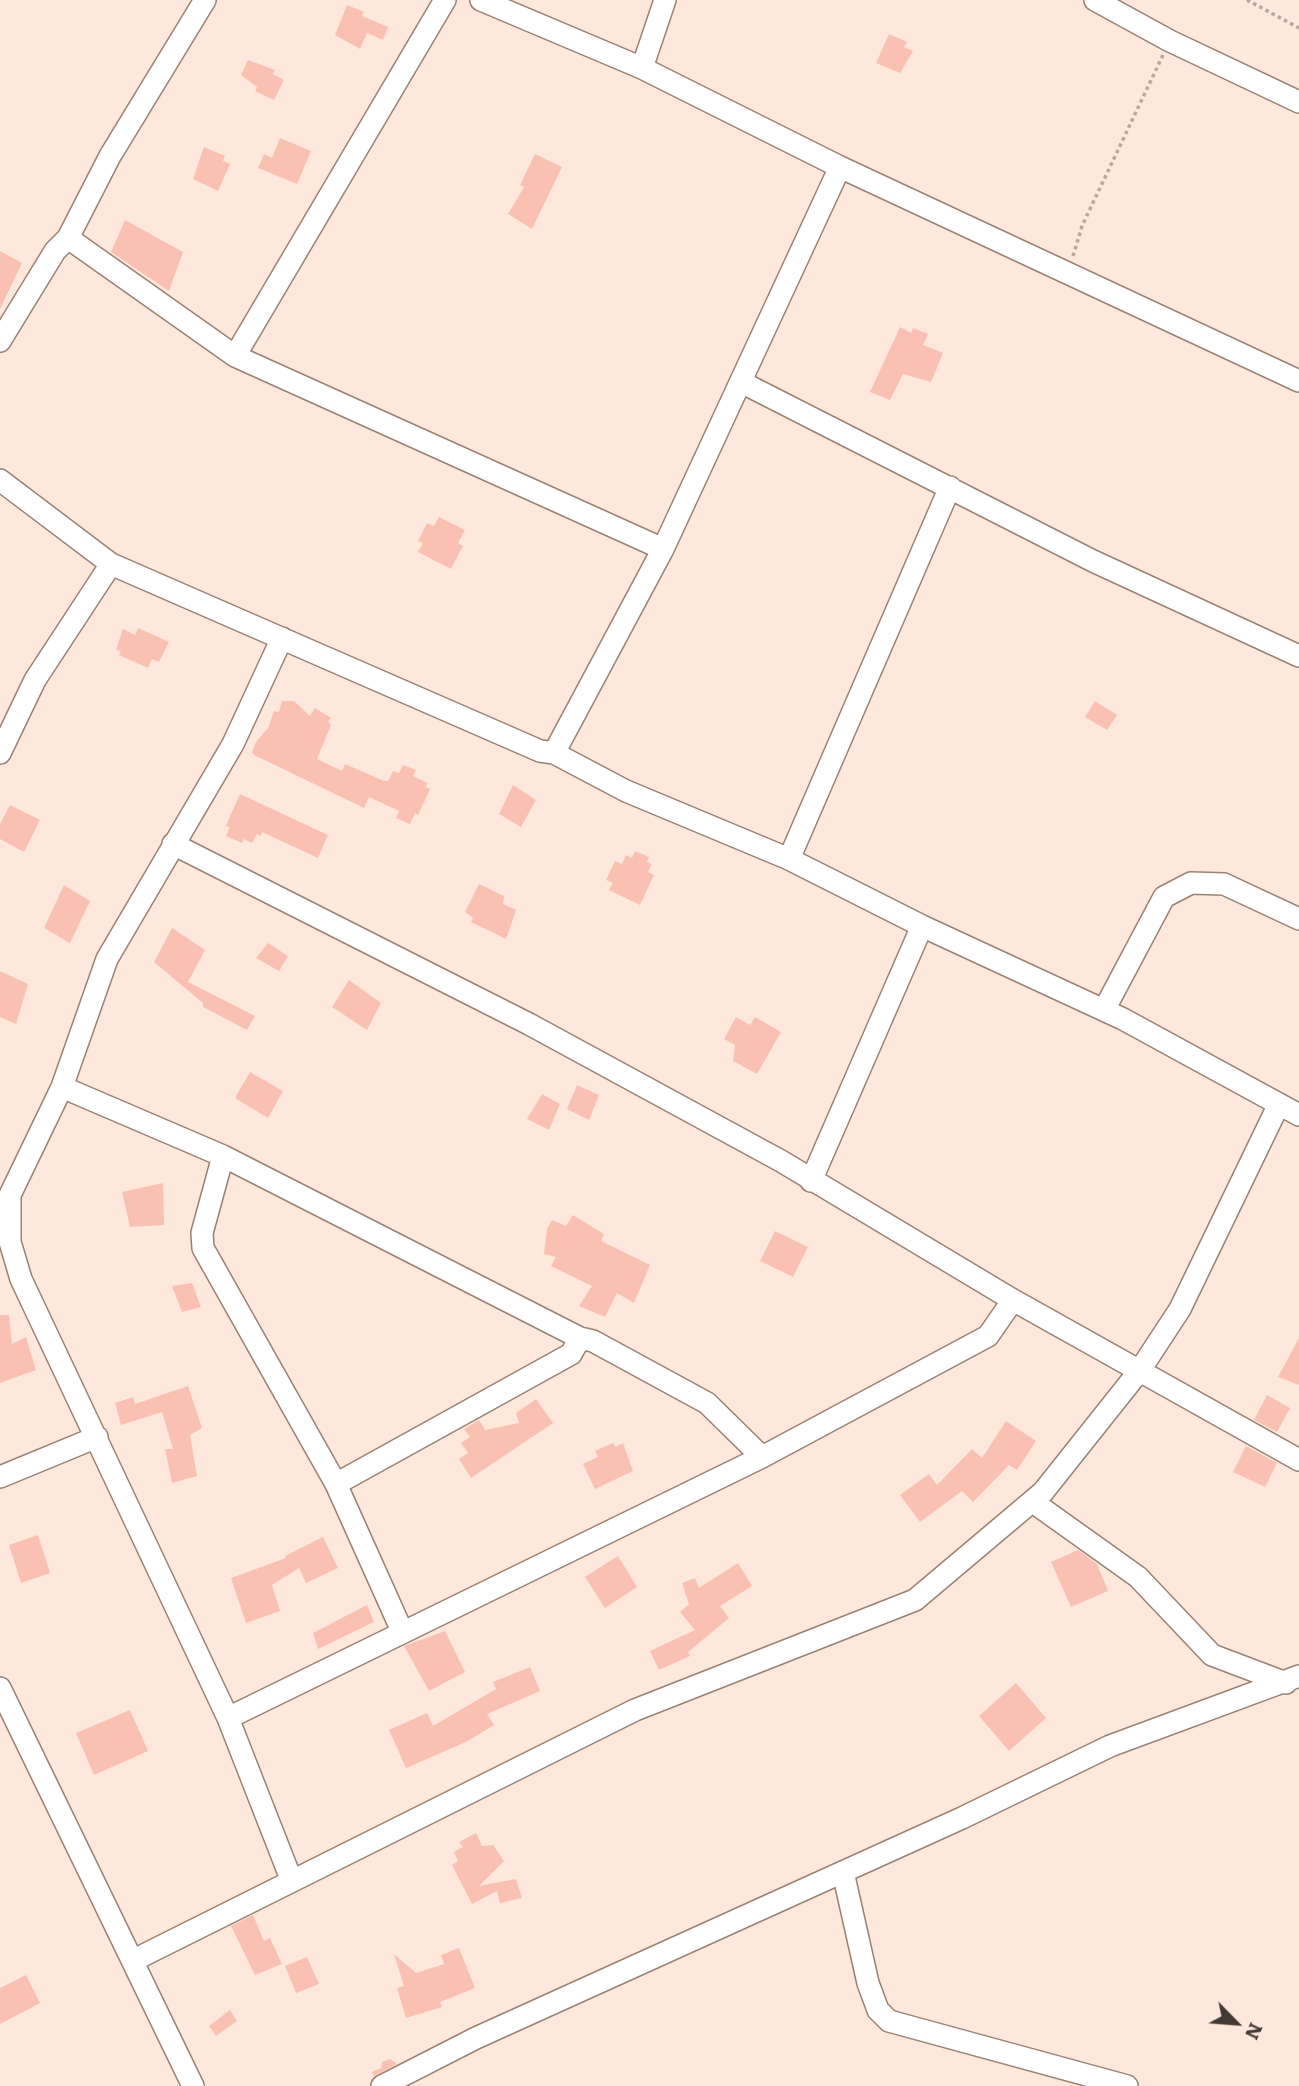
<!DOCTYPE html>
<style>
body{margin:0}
#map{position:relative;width:1299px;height:2086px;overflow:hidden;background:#fde8db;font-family:Literata,serif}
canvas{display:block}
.north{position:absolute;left:1201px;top:1988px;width:70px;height:70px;-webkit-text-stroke:5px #fde8db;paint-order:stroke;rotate:115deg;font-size:19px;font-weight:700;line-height:28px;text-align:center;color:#433933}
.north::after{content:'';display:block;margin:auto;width:24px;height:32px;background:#433933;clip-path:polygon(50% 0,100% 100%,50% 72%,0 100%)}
</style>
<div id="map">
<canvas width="1299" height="2086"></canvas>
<div class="north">N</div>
</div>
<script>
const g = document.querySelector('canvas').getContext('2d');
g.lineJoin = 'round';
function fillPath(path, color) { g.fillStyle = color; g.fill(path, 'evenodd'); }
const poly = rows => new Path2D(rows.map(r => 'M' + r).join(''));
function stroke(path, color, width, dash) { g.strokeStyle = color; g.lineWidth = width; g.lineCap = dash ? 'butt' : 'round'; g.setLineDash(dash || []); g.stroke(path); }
fillPath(poly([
 [347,5,364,12,362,16,388,27,383,40,367,33,360,49,335,35],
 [889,34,907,42,904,47,913,51,900,73,876,63],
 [248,60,275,70,273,74,284,80,274,100,255,91,257,87,241,75],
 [280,138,311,151,297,184,258,168,264,154,272,158],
 [204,147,225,156,223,161,230,164,218,191,193,179],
 [535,154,562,167,532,229,508,214,524,187,520,185],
 [125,220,183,252,169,291,111,252],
 [0,251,22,263,0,309],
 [900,327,911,333,913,328,928,334,923,345,943,353,931,382,903,374,890,400,870,392],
 [439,517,465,530,458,543,463,546,451,569,418,552,423,543,418,541,427,523,434,526],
 [138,628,169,642,159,662,152,659,148,668,119,655,121,652,116,649,123,629,135,635],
 [282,701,294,701,310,716,315,708,331,718,328,721,331,725,317,759,342,771,345,764,384,781,388,781,393,771,399,773,403,765,416,770,413,776,428,783,425,787,430,789,418,815,415,813,410,824,396,818,399,811,369,797,364,808,254,755,252,752,256,742,268,728,274,711,279,712],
 [1095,701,1117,715,1107,730,1085,717],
 [513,785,536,800,521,827,499,814],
 [240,794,328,835,318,858,262,832,261,836,257,834,252,843,244,839,242,843,226,836,230,827,226,826,228,821],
 [10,805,40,820,24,852,0,839,0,824],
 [635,851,649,857,647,862,652,864,648,872,654,875,640,905,609,890,613,883,606,880,615,861,622,864,626,855,632,858],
 [479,884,504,896,503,904,516,910,506,939,471,922,473,918,465,912],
 [64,885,90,901,70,943,44,928],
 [172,928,205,950,188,982,255,1016,247,1030,203,1007,203,1003,154,962],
 [268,943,288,956,279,971,256,958],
 [0,971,28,984,16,1024,0,1017],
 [349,980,381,1003,367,1030,332,1007],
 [736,1017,750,1025,755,1017,781,1032,757,1074,733,1061,735,1045,724,1039],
 [250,1072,283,1091,268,1118,235,1098],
 [577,1085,599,1095,589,1120,567,1109],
 [542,1094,560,1104,549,1130,527,1119],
 [163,1183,164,1225,130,1227,122,1192],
 [573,1215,604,1234,601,1241,650,1265,634,1303,617,1293,605,1317,579,1306,592,1286,551,1266,556,1257,544,1254,547,1229,552,1220,566,1226],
 [775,1231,808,1247,793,1277,760,1261],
 [192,1283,201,1307,182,1312,172,1286],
 [0,1315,9,1315,12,1344,26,1337,36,1370,0,1383],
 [1299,1338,1299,1385,1278,1377],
 [188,1386,202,1428,190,1435,197,1476,172,1483,165,1449,173,1449,162,1412,121,1425,115,1403,133,1397,135,1404],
 [1267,1395,1290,1408,1277,1432,1254,1420],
 [536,1399,553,1423,471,1478,459,1459,468,1453,461,1443,470,1437,464,1429,479,1420,485,1430,519,1423,516,1413],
 [1006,1421,1036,1441,1017,1470,1009,1465,973,1502,962,1491,920,1522,900,1495,929,1474,937,1485,972,1449,982,1458],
 [613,1443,616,1447,623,1443,633,1471,595,1489,583,1464,598,1457,595,1451],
 [1246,1446,1277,1463,1265,1487,1233,1472],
 [38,1535,50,1573,21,1583,9,1545],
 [323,1537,338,1568,306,1583,299,1568,272,1585,280,1611,246,1623,231,1578,286,1558,285,1556],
 [1078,1550,1097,1564,1108,1591,1071,1607,1051,1562],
 [618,1556,637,1587,605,1608,585,1577],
 [738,1563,752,1586,720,1606,729,1618,688,1652,690,1656,659,1670,650,1651,695,1630,680,1612,689,1604,682,1583,695,1578,699,1588],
 [367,1605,374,1622,318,1649,313,1633],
 [445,1631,465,1672,429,1691,404,1646],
 [530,1667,540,1691,487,1714,494,1725,466,1742,406,1768,389,1730,427,1713,433,1726,496,1689,493,1682],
 [1016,1683,1046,1718,1009,1751,979,1716],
 [130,1710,148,1751,94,1775,76,1733],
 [476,1833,482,1846,493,1845,504,1861,479,1886,516,1879,522,1898,500,1903,497,1891,472,1904,452,1865,458,1861,454,1852,463,1847,459,1842],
 [253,1915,264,1941,270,1938,282,1964,255,1975,231,1926],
 [459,1948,475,1988,440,2002,442,2007,406,2018,397,1988,404,1986,394,1954,416,1973,444,1964,441,1955],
 [307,1957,319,1984,296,1993,285,1966],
 [26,1975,40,2003,0,2024,0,1988],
 [230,2010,237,2021,216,2036,209,2026],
 [390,2059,397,2064,374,2076,372,2072,381,2068,382,2062]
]), '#fac1b3');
const minor = poly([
 [481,0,642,68,840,167,1299,381],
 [1095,0,1170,41,1299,102],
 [642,68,665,0],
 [68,238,235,356,663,549],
 [0,341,55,251,68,238,110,156,205,0],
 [235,356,445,0],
 [743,383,1093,561,1299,656],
 [0,480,111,564,540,751,554,753,626,791,789,859,922,926,1123,1019,1299,1115],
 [282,638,233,744,107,959,62,1087,10,1195,10,1242,21,1279,228,1718,291,1879],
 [0,753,35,680,111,564],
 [554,753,663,549,840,167],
 [173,844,529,1024,781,1161,1013,1300,1299,1460],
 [789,859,950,487],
 [1104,1010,1164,897,1191,883,1224,884,1299,919],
 [62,1087,223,1156,580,1338,593,1341,707,1403,762,1457],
 [223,1156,202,1233,203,1248,336,1484,402,1631],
 [811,1181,922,926],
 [0,1477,97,1437],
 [336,1484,571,1354,580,1338],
 [1033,1502,1138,1577,1212,1655,1286,1683],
 [0,1688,193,2086],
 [228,1718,762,1457,988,1336,1013,1300],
 [843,1872,868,1983,878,2010,889,2021,1127,2086],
 [134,1960,635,1710,915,1600,1043,1492,1140,1370,1180,1309,1279,1104],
 [382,2086,476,2038,962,1818,1110,1746,1299,1676]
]);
stroke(minor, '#9a8273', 24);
stroke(poly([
 [1247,0,1299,28],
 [1073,256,1082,226,1163,55]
]), '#b8a79d', 3.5, [3.5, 3.5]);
stroke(minor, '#fff', 21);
</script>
